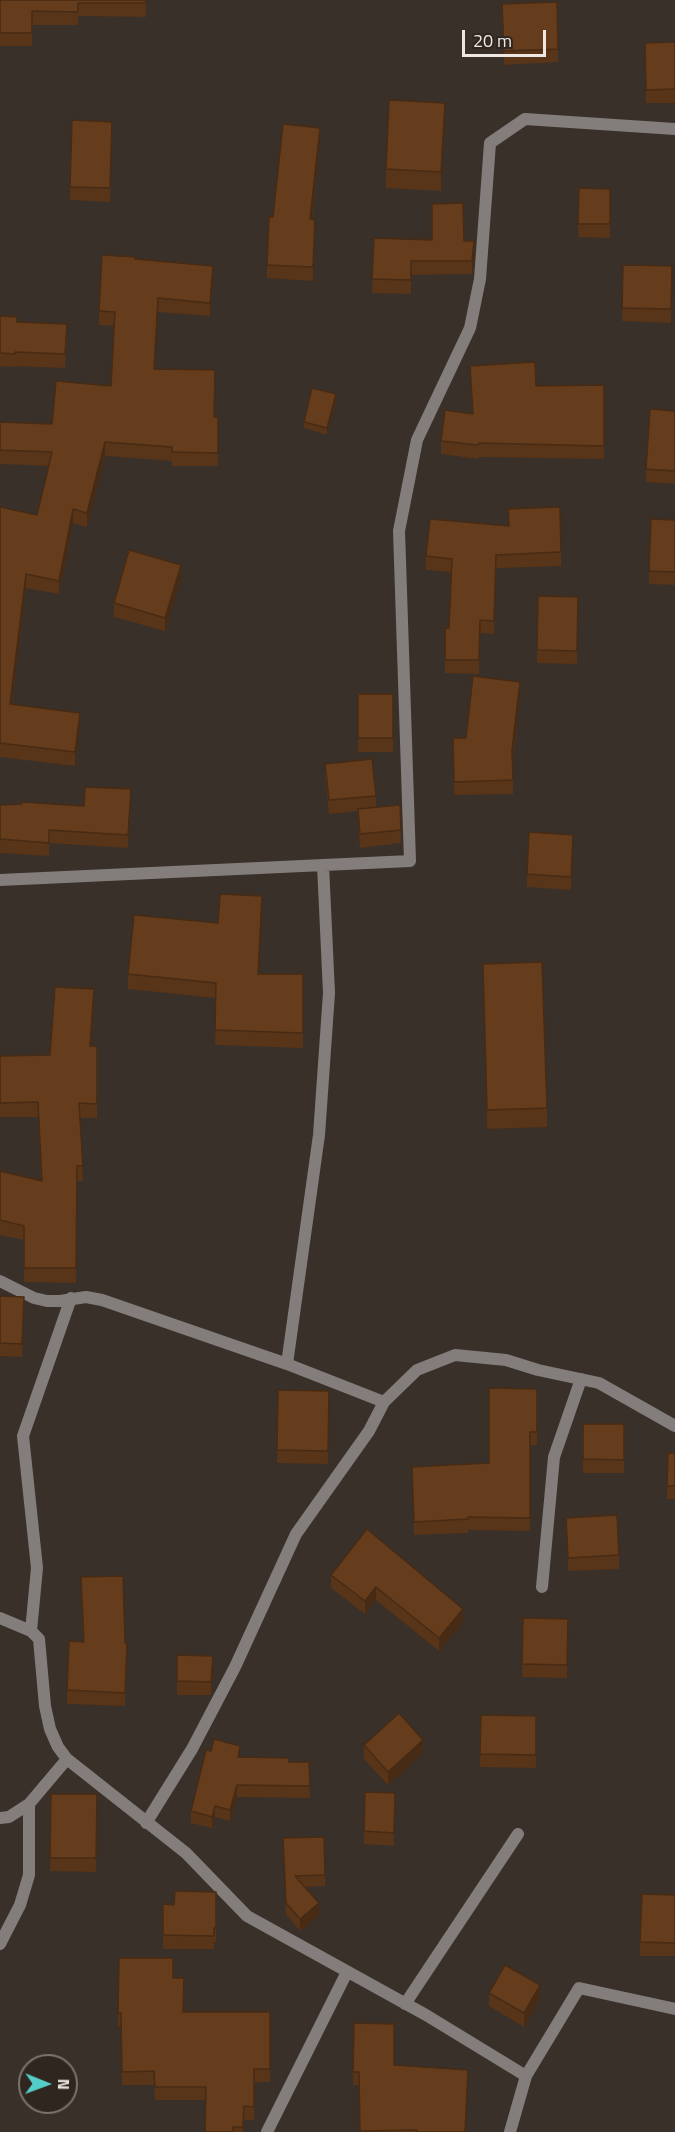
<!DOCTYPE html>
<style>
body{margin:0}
#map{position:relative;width:675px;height:2132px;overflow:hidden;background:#393029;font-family:"Titillium Web",sans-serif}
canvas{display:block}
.north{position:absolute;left:18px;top:2054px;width:60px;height:60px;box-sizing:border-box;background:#2f2620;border:2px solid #7b746e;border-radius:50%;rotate:91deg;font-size:16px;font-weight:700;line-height:24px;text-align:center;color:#eee8e4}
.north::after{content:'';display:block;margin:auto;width:21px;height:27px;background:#54cdc8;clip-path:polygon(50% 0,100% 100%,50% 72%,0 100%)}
.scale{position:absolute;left:462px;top:30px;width:84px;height:27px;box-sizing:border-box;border:3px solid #eee8e4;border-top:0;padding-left:8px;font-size:18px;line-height:21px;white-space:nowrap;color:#eee8e4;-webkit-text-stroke:4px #2f2620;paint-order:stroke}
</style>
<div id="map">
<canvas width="675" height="2132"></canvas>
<div class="north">N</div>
<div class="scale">20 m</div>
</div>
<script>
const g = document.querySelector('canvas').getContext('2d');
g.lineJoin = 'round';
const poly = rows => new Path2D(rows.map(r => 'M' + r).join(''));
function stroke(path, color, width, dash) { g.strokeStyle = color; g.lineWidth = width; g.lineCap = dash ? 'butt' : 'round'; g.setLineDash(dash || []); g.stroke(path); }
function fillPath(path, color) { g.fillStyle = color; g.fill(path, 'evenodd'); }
stroke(poly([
 [0,880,410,861,399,531,417,440,470,328,480,279,490,143,525,119,675,129],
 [0,1281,34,1298,47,1301,60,1301,86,1297,102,1300,287,1364,384,1402],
 [287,1364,319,1135,329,993,323,865],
 [542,1587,554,1457,581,1379],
 [0,1618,31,1631,39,1639,45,1706,50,1729,58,1747,67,1759,186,1853,247,1916,426,2015,526,2076,510,2132],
 [31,1631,37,1568,23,1436,71,1298],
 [0,1818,9,1817,29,1804,67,1759],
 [146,1823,192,1749,235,1667,296,1534,369,1431,384,1402,417,1370,455,1355,506,1360,538,1370,599,1383,675,1426],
 [0,1944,20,1905,29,1875,29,1804],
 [405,2004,518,1834],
 [526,2076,579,1988,675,2009],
 [267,2132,347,1972]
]), '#837e7b', 12);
fillPath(poly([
 [0,0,146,0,146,17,78,16,78,25,32,25,32,46,0,46],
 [502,17,558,49,558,62,504,65],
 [675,42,675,103,646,103,645,43],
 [445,122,441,191,386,188,386,169],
 [112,135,110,202,70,200,70,187],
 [320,141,312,219,315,233,313,281,267,278,267,265,273,217],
 [579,188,610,189,610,238,578,237],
 [374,238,464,241,474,255,472,274,411,275,411,294,372,293],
 [135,259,213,280,210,316,158,312,155,369,214,417,218,417,218,466,172,466,172,461,105,456,87,527,73,523,59,594,26,588,12,704,80,727,75,766,0,757,0,507,37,515,49,466,0,464,0,422,52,424,111,386,114,326,99,325,99,311],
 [623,265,672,280,671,323,622,321],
 [0,316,67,338,65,368,15,366,15,367,0,366],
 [470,366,536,386,604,385,604,459,479,457,478,459,441,454,441,441,472,414],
 [336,401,327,435,304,428,304,422],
 [675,411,675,484,646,482,646,469],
 [675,520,675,585,649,584,649,571],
 [561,552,561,566,496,568,494,634,480,633,479,674,445,673,445,628,449,628,452,572,426,570,426,556],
 [181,578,165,631,114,617,114,603],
 [538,596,578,597,577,664,537,663],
 [358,694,393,694,393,752,358,752],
 [520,696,513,761,513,794,454,795,453,738,466,738],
 [325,764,376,796,376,807,400,805,401,843,360,848,358,823,358,811,329,814,325,777],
 [131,803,128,848,49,843,49,856,0,853,0,805,84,806],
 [573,848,571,890,527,887,527,874],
 [262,911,259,974,303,974,303,1048,215,1045,216,998,128,989,128,974,218,923],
 [483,964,547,1108,547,1127,487,1129],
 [94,1004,91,1046,97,1046,97,1118,80,1118,83,1181,77,1181,76,1283,24,1282,24,1240,0,1235,0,1171,41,1181,38,1117,0,1117,0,1056,50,1055],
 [0,1296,24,1310,22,1357,0,1356],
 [537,1389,537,1445,530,1445,530,1531,468,1530,468,1533,414,1535,412,1467,489,1463],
 [278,1390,329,1391,328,1464,277,1463],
 [583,1424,624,1424,624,1473,583,1473],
 [668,1453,675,1453,675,1499,667,1499],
 [566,1518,619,1555,619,1569,568,1571],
 [367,1529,463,1622,439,1651,376,1600,365,1614,331,1588,331,1575],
 [81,1577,125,1643,127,1656,125,1706,67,1704,67,1690,83,1642],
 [523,1618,568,1619,567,1678,522,1677],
 [177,1655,213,1669,211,1695,177,1695],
 [481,1715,536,1716,536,1768,480,1767],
 [364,1745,423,1753,388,1785,364,1759],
 [240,1758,289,1762,309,1762,310,1798,237,1797,230,1821,215,1817,212,1828,191,1823,191,1811],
 [51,1794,97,1794,96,1872,50,1871],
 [395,1806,394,1846,364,1844,364,1831],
 [283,1838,325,1875,325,1886,305,1887,319,1915,300,1931,286,1914],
 [216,1892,216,1942,214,1942,214,1949,163,1949,163,1904,174,1905],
 [675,1895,675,1956,640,1956,640,1942],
 [119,1958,173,1978,183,2012,270,2012,270,2082,254,2082,254,2120,244,2120,243,2132,205,2132,206,2100,155,2100,154,2085,122,2085,121,2026,118,2026],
 [489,1993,540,1999,524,2027,489,2006],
 [354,2023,394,2065,468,2083,466,2132,360,2132,359,2085,353,2085]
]), '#583418');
fillPath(poly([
 [445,103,445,122,441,191,441,172],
 [320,128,320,141,310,233,310,219],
 [315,220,315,233,313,281,313,267],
 [474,241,474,255,472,274,472,261],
 [213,266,213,280,210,316,210,303],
 [158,298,158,312,154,383,154,369],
 [336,394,336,401,327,435,327,428],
 [105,442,105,456,87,527,87,513],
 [73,509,73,523,59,594,59,581],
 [181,565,181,578,165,631,165,618],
 [26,574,26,588,10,718,10,704],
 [520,682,520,696,512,763,512,750],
 [80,713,80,727,75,766,75,752],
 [131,789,131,803,128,848,128,835],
 [573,835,573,848,571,890,571,877],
 [262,896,262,911,258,989,258,974],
 [94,989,94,1004,90,1061,90,1046],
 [376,1587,376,1600,365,1614,365,1601],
 [463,1609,463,1622,439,1651,439,1638],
 [213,1656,213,1669,211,1695,211,1682],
 [423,1740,423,1753,388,1785,388,1772],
 [237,1785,237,1797,230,1821,230,1810],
 [215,1806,215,1817,212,1828,212,1817],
 [319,1903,319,1915,300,1931,300,1919],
 [540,1985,540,1999,524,2027,524,2013],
 [468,2070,466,2132,465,2132]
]), '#472b14');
const building = poly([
 [0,0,146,0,146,3,78,3,78,12,32,11,32,33,0,33,0,0],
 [557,2,558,49,504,51,502,4,557,2],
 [675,42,675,89,646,90,645,43,675,42],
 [389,100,445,103,441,172,386,169,389,100],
 [72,120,112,122,110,188,70,187,72,120],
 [283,124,320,128,310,219,315,220,313,267,267,265,269,217,273,217,283,124],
 [579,188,610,189,610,224,578,224,579,188],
 [463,203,464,241,474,241,472,261,411,261,411,280,372,279,374,238,432,240,432,204,463,203],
 [102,255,135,257,135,259,213,266,210,303,158,298,154,369,215,370,214,417,218,417,218,453,172,452,172,447,105,442,87,513,73,509,59,581,26,574,10,704,80,713,75,752,0,743,0,507,37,515,52,452,0,450,0,422,52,424,56,381,111,386,115,312,99,311,102,255],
 [623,265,672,266,671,309,622,308,623,265],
 [0,316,17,317,17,322,67,324,65,354,15,352,15,354,0,353,0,316],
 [535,362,536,386,604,385,604,446,479,443,478,445,441,441,445,410,473,414,470,366,535,362],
 [312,388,336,394,327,428,304,422,312,388],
 [650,409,675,411,675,471,646,469,650,409],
 [560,507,561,552,496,555,494,621,480,620,479,660,445,660,445,628,449,628,452,559,426,556,430,519,509,526,508,509,560,507],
 [651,519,675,520,675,572,649,571,651,519],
 [129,550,181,565,165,618,114,603,129,550],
 [538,596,578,597,577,651,537,650,538,596],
 [473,676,520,682,512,750,513,780,454,782,453,738,466,738,473,676],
 [358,694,393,694,393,738,358,738,358,694],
 [372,759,376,796,329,800,325,764,372,759],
 [85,787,131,789,128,835,49,830,49,843,0,839,0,805,22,804,22,802,84,806,85,787],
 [400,805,401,830,360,834,358,809,400,805],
 [529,832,573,835,571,877,527,874,529,832],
 [220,894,262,896,258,974,303,974,303,1033,215,1030,216,983,128,974,134,915,218,923,220,894],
 [542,962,547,1108,487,1110,483,964,542,962],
 [55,987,94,989,90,1046,97,1046,97,1104,79,1103,83,1166,77,1166,76,1268,24,1268,24,1226,0,1220,0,1171,42,1181,38,1102,0,1103,0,1056,50,1055,55,987],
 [0,1296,24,1297,22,1344,0,1343,0,1296],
 [489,1388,537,1389,537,1432,530,1432,530,1518,468,1517,468,1519,414,1522,412,1467,489,1463,489,1388],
 [278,1390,329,1391,328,1451,277,1450,278,1390],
 [583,1424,624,1424,624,1460,583,1459,583,1424],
 [668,1453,675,1453,675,1486,667,1486,668,1453],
 [617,1515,619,1555,568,1558,566,1518,617,1515],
 [367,1529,463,1609,439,1638,376,1587,365,1601,331,1575,367,1529],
 [123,1576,125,1643,127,1643,125,1693,67,1690,69,1641,84,1642,81,1577,123,1576],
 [523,1618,568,1619,567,1665,522,1664,523,1618],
 [177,1655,213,1656,211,1682,177,1681,177,1655],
 [399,1713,423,1740,388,1772,364,1745,399,1713],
 [481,1715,536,1716,536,1755,480,1754,481,1715],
 [214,1739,240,1746,238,1757,289,1758,289,1762,309,1762,310,1786,237,1785,230,1810,215,1806,212,1817,191,1811,206,1750,211,1751,214,1739],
 [365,1792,395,1793,394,1833,364,1831,365,1792],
 [51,1794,97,1794,96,1858,50,1858,51,1794],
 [324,1837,325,1875,295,1876,319,1903,300,1919,286,1903,283,1838,324,1837],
 [175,1891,216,1892,216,1928,214,1928,214,1936,163,1935,163,1904,174,1905,175,1891],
 [642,1894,675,1895,675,1943,640,1942,642,1894],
 [119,1958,173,1958,173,1978,184,1978,183,2012,270,2012,270,2069,254,2069,254,2107,244,2106,243,2127,233,2127,233,2132,205,2132,206,2087,155,2087,154,2071,122,2072,121,2013,118,2013,119,1958],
 [505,1965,540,1985,524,2013,489,1993,505,1965],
 [354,2023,394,2024,394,2065,468,2070,465,2132,417,2132,417,2130,360,2131,359,2072,353,2072,354,2023]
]);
fillPath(building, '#663d1c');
stroke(building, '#472b14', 1.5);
</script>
